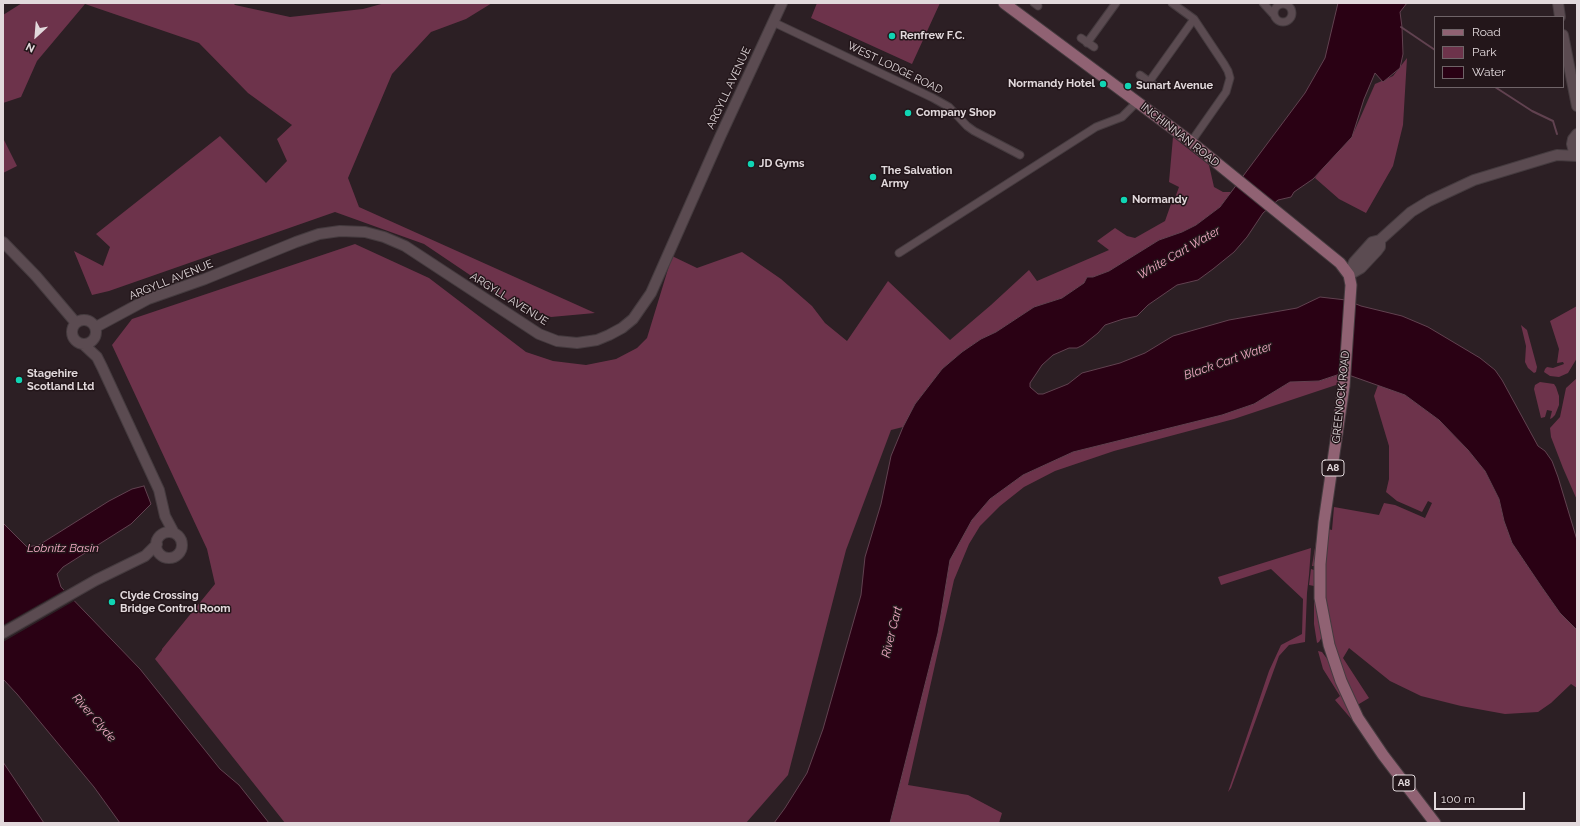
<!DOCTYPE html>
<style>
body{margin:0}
#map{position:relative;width:1580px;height:826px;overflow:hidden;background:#2c1f24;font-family:Raleway,sans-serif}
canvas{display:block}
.frame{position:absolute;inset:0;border:4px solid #e2d9dc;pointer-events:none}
.legend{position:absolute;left:1434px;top:16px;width:130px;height:72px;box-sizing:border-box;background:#23161a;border:1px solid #6f6468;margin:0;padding:5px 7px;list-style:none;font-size:12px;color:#e2d9dc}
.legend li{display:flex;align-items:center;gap:8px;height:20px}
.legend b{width:20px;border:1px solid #6f6468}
.north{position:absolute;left:16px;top:16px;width:40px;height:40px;-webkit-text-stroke:3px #23161a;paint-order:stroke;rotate:206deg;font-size:11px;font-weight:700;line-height:16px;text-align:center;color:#e2d9dc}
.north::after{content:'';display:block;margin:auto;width:14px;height:18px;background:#e2d9dc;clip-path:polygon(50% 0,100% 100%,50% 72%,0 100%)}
.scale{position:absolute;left:1434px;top:792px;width:91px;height:18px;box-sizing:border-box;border:2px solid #e2d9dc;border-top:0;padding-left:5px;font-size:12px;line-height:14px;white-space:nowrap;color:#e2d9dc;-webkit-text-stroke:3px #23161a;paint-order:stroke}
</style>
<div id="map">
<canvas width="1580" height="826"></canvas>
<div class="frame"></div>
<ul class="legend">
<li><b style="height:5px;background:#906273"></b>Road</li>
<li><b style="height:11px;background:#6d334b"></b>Park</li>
<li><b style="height:11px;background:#2a0114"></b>Water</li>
</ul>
<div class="north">N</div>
<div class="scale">100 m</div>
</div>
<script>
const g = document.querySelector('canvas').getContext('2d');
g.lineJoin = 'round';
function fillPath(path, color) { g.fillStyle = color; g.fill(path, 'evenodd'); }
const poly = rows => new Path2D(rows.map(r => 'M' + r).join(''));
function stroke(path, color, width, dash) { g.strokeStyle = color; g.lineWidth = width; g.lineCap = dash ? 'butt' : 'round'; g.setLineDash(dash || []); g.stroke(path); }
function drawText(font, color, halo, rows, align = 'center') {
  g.font = font + ' Raleway,sans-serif'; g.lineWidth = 3; g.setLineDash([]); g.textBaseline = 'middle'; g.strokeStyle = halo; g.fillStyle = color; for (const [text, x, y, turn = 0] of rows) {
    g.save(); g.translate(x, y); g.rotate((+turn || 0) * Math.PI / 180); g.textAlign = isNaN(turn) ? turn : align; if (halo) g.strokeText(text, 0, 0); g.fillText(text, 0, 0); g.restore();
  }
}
fillPath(poly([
 [22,3,233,3,235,5,290,17,363,9,385,3,492,3,466,19,431,32,392,74,348,178,359,207,595,313,551,317,510,302,424,244,335,212,109,291,92,295,74,251,103,266,110,247,96,234,220,136,266,183,287,161,277,139,292,125,248,93,199,43,85,4,37,61,21,97,3,103,3,15],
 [817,3,940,3,912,64,811,18],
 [1407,58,1403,125,1393,166,1366,213,1339,199,1315,178,1322,168,1354,132,1375,84,1393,76],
 [1173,137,1209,165,1214,187,1223,192,1231,192,1220,207,1196,225,1182,232,1159,240,1109,271,1093,277,1087,277,1084,283,1062,298,1034,307,996,332,981,339,962,352,942,369,915,404,903,427,891,430,846,550,788,775,746,823,285,823,155,659,162,650,162,649,215,584,207,549,112,345,132,319,355,244,429,278,526,352,553,361,586,365,616,359,637,348,647,338,672,256,697,268,742,252,781,279,812,306,825,323,847,341,888,281,950,340,991,305,1029,270,1037,281,1109,250,1097,241,1115,228,1127,236,1135,238,1165,221,1171,204,1175,198,1179,187,1169,182],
 [3,138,17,166,3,173],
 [1577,306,1577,358,1568,373,1559,377,1550,376,1544,372,1545,369,1547,367,1553,368,1564,364,1563,362,1557,363,1559,349,1550,321],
 [1521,325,1527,330,1537,367,1536,372,1534,373,1528,368,1525,362,1526,346],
 [1341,374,1339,386,1336,385,1234,419,1114,451,1055,471,1024,487,1000,506,980,526,969,544,954,580,908,785,968,795,1002,813,999,823,890,823,938,633,950,560,972,520,990,499,1023,475,1073,452,1222,415,1254,404,1290,382,1319,381],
 [1577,378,1577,500,1563,468,1551,437,1550,428,1560,417,1566,388],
 [1540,382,1554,384,1556,387,1559,396,1559,405,1555,415,1552,418,1550,419,1552,411,1547,410,1545,417,1541,418,1534,389,1535,385],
 [1378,385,1405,395,1439,420,1468,450,1485,471,1499,499,1504,521,1512,543,1541,586,1560,613,1577,630,1577,688,1571,684,1551,703,1538,712,1505,714,1461,706,1421,696,1390,681,1349,648,1343,658,1369,698,1359,704,1356,704,1352,697,1334,647,1326,602,1325,569,1328,529,1332,530,1334,507,1379,515,1384,503,1395,505,1425,518,1432,503,1428,501,1422,512,1397,501,1386,492,1389,479,1389,446,1374,396],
 [1318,529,1322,637,1319,642,1317,643,1314,624,1314,586,1309,585,1311,569,1314,570,1315,566,1312,566],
 [1311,548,1309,575,1307,593,1305,642,1289,645,1279,656,1231,788,1228,792,1269,671,1281,645,1302,634,1303,599,1271,569,1221,585,1218,577],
 [1318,651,1322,652,1328,660,1359,728,1335,700,1340,696,1323,669]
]), '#6d334b');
const water = poly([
 [1338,3,1407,3,1400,12,1402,27,1403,54,1400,68,1383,82,1375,73,1364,99,1352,137,1313,179,1294,192,1291,197,1278,200,1263,213,1247,237,1234,252,1213,269,1198,280,1177,285,1148,305,1137,316,1123,319,1105,325,1098,333,1083,345,1077,348,1069,348,1053,355,1042,365,1030,383,1030,387,1038,394,1043,394,1068,384,1082,373,1120,363,1145,353,1173,336,1229,320,1297,308,1320,297,1346,300,1361,306,1402,316,1428,327,1480,358,1495,370,1502,380,1538,446,1545,451,1552,461,1558,477,1577,540,1577,630,1560,613,1541,586,1512,543,1504,521,1499,499,1485,471,1468,450,1439,420,1405,395,1343,373,1319,381,1290,382,1254,404,1222,415,1073,452,1023,475,990,499,972,520,950,560,938,633,890,823,774,823,785,808,807,773,823,729,861,595,865,557,881,504,891,456,903,427,915,404,942,369,962,352,981,339,996,332,1034,307,1062,298,1084,283,1087,277,1093,277,1109,271,1159,240,1182,232,1196,225,1220,207,1305,93,1325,58,1338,3],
 [144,486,151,504,131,524,63,567,57,574,61,587,140,669,220,769,239,785,269,823,120,823,94,787,17,694,3,679,3,523,27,547,39,545,109,501,132,489,144,486],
 [3,762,44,823,3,823,3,762]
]);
fillPath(water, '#2a0114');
stroke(water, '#614250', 1);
fillPath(poly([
 [66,589,76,600,3,642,3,625]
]), '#2c1f24');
stroke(poly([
 [1401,27,1435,50],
 [1495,87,1532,111,1553,121,1557,134]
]), '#614250', 2);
const street = poly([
 [1034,3,1038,6],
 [1172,3,1194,19,1224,64,1228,71,1230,78,1226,92,1191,142],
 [1263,3,1273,14],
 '1274 13a9 9 0 1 1 18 0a9 9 0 1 1-18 0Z',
 [773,22,933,98,949,107,967,126,974,131,1020,155],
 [1081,38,1094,47],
 [1087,43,1116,3],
 [1140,75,1155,86],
 [1149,82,1194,19],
 [899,253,1096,127,1122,117,1137,102]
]);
const secondary = poly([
 [1558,3,1560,17],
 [1563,35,1577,106],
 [1577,134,1573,139,1572,144,1574,152,1577,156],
 [3,242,36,276,76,323],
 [1349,275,1354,262,1372,242,1380,240,1411,212,1429,201,1474,180,1550,157,1557,155,1577,156],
 [1349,275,1361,268,1377,251,1380,247,1380,240],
 '72 332a12 12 0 1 1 24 0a12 12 0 1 1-24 0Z',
 [96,327,148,299,205,279,296,242,319,234,340,231,365,232,384,237,405,246,539,334,557,341,577,343,597,340,609,335,622,328,633,319,651,293,720,137,782,3],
 [83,344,97,357,102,367,159,490,165,516,174,533],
 '156 545a13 13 0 1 1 26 0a13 13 0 1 1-26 0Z',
 [3,633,96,580,145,556,157,544]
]);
const primary = poly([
 [1004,3,1191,142,1340,263,1349,275,1351,285,1344,386,1324,522,1320,564,1320,598,1329,645,1341,681,1358,718,1383,755,1435,823]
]);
stroke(street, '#453b3f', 9);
stroke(secondary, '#453b3f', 12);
stroke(primary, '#453b3f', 13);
stroke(street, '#5b4b51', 7);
stroke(secondary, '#5b4b51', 10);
stroke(primary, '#906273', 11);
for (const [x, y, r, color] of [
 [892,36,4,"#10d5b4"],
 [1103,84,4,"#10d5b4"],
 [1128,86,4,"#10d5b4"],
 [908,113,4,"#10d5b4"],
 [751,164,4,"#10d5b4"],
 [873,177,4,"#10d5b4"],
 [1124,200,4,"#10d5b4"],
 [19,380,4,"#10d5b4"],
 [112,602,4,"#10d5b4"]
]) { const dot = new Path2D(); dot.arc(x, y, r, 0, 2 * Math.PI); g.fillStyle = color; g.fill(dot); stroke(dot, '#23161a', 1.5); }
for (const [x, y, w] of [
 [1333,468,22],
 [1404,783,22]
]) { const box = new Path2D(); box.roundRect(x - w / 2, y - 8, w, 16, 3); g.fillStyle = '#23161a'; g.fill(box); stroke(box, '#e2d9dc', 1); }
drawText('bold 10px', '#e2d9dc', null, [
 ["A8",1333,468],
 ["A8",1404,783]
]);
drawText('bold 11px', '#e2d9dc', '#23161a', [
 ["Renfrew F.C.",900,36],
 ["Normandy Hotel",1095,84,"right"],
 ["Sunart Avenue",1136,86],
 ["Company Shop",916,113],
 ["JD Gyms",759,164],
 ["The Salvation",881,171],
 ["Army",881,184],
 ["Normandy",1132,200],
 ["Stagehire",27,374],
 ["Scotland Ltd",27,387],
 ["Clyde Crossing",120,596],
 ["Bridge Control Room",120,609]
], 'left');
drawText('11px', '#e2d9dc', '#23161a', [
 ["WEST LODGE ROAD",895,68,26],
 ["ARGYLL AVENUE",729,88,-65],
 ["INCHINNAN ROAD",1180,135,38],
 ["ARGYLL AVENUE",171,280,-22],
 ["ARGYLL AVENUE",509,299,32],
 ["GREENOCK ROAD",1341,397,-84]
]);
drawText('italic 12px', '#f4acc6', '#23161a', [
 ["White Cart Water",1179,253,-30],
 ["Black Cart Water",1228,361,-19],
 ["Lobnitz Basin",63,548],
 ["River Cart",892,632,-76],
 ["River Clyde",94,718,49]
]);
</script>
